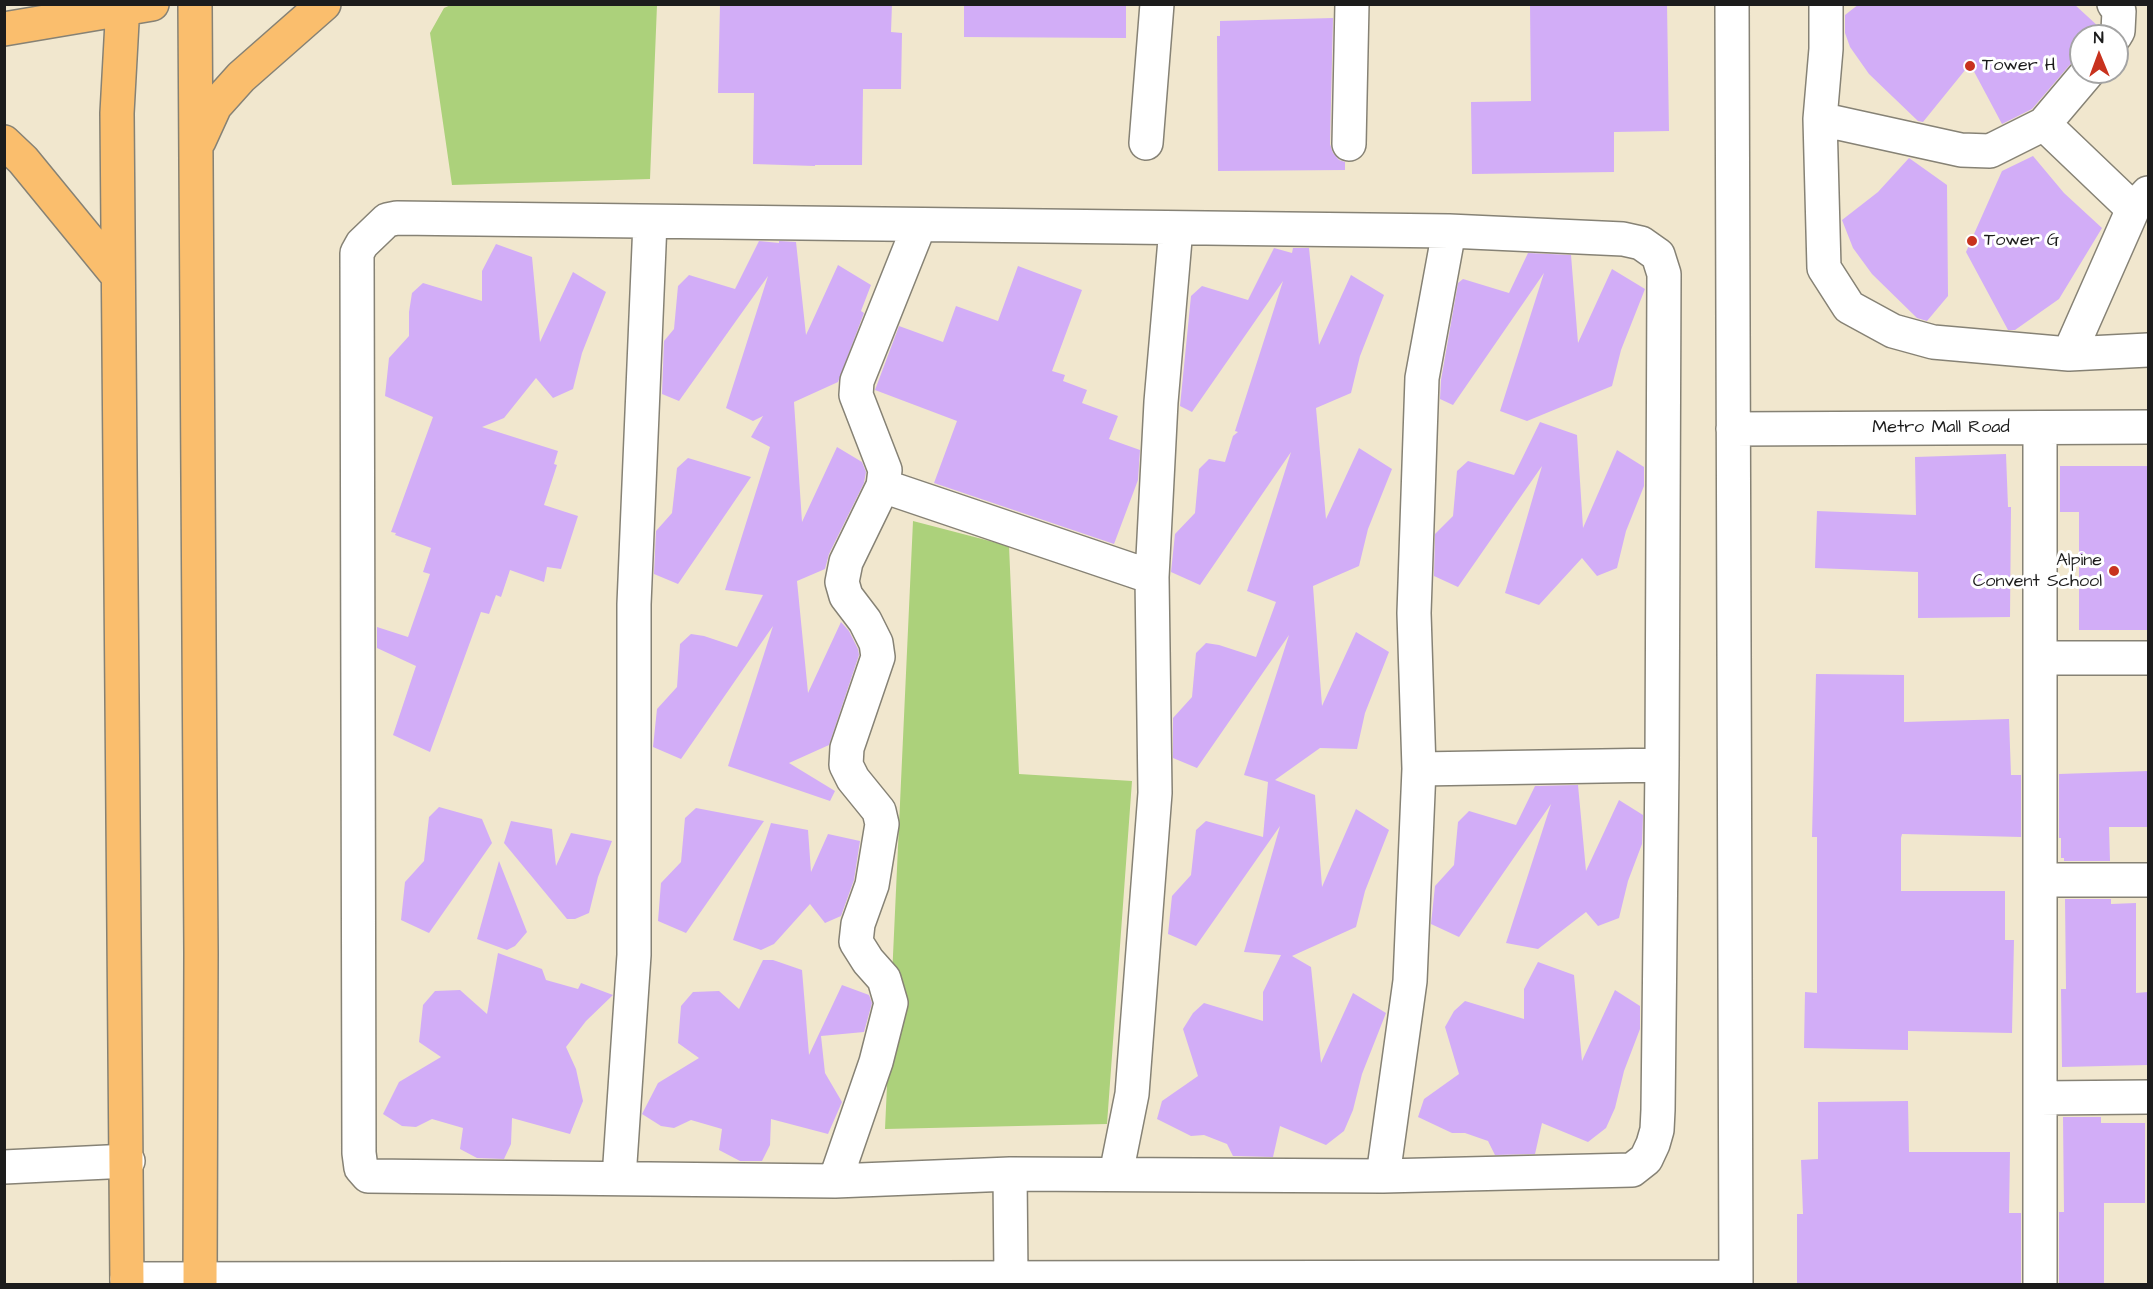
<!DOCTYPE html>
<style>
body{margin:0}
#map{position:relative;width:2153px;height:1289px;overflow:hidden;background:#f1e7ce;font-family:"Architects Daughter",sans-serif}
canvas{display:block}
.frame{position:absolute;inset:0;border:6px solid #1c1c1c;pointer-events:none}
.north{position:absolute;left:2069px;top:24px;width:60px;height:60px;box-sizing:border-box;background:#fff;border:2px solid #a4a4a4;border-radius:50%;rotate:359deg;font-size:16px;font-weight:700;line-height:24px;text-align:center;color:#1c1c1c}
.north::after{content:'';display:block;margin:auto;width:21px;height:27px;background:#c8321e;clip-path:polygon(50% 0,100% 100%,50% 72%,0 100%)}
</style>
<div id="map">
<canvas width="2153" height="1289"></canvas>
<div class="frame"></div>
<div class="north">N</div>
</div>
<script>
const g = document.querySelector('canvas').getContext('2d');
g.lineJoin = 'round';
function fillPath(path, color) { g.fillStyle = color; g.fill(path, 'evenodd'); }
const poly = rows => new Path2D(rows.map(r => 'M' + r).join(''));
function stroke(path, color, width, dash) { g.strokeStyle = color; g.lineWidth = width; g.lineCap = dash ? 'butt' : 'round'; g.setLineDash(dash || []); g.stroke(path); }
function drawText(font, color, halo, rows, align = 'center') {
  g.font = font + ' "Architects Daughter",sans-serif'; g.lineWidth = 6; g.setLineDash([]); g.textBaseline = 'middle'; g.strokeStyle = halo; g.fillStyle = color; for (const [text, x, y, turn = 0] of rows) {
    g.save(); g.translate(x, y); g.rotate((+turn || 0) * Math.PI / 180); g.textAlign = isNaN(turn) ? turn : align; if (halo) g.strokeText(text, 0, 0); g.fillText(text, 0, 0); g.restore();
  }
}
fillPath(poly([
 [453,4,657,5,650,179,452,185,430,33,444,8],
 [913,521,1009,546,1019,774,1132,781,1107,1124,885,1129]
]), '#acd17b');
fillPath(poly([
 [720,4,892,4,891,32,902,33,901,89,863,89,862,165,815,165,815,166,753,164,754,93,718,93],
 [964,4,1126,4,1126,38,964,37],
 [1530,4,1667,4,1669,131,1614,132,1614,172,1472,174,1471,102,1531,101],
 [1859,4,2074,4,2099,27,2096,36,2081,36,2081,55,2074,60,2032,109,2002,124,1970,64,1923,122,1918,121,1869,74,1850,47,1845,33,1845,15],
 [1333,18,1330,144,1333,153,1339,160,1345,162,1345,170,1218,171,1217,36,1220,36,1220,21],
 [2033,156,2064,193,2102,228,2059,299,2015,330,2008,330,1966,252,2002,171],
 [1909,158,1947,185,1948,296,1927,321,1917,318,1872,274,1853,248,1842,220,1878,192],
 [759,241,779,243,779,241,796,242,806,335,838,265,871,285,861,311,864,313,838,382,794,402,802,522,837,447,862,462,866,472,864,483,829,554,825,569,797,581,808,693,841,622,849,631,858,649,859,655,829,745,789,763,835,791,830,801,728,766,773,626,681,759,653,747,657,709,677,687,680,644,691,634,704,636,737,647,763,595,725,590,770,447,751,437,763,416,753,421,726,408,768,276,679,401,662,394,664,341,674,329,678,286,689,275,735,289],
 [496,244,532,257,540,342,573,272,606,292,582,353,573,389,553,398,536,378,504,418,482,427,558,451,554,464,557,465,544,505,578,516,561,569,547,567,544,582,510,570,501,597,496,595,489,614,481,612,430,752,393,735,416,666,377,648,377,627,408,637,430,574,423,572,431,548,395,535,396,533,391,532,433,417,385,396,389,358,409,336,409,312,412,293,423,283,482,301,482,271],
 [1274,248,1292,253,1293,248,1309,248,1319,345,1351,275,1384,295,1360,356,1351,393,1316,408,1326,519,1359,448,1392,469,1368,529,1359,566,1313,586,1322,706,1356,632,1389,652,1365,713,1357,749,1320,748,1275,780,1315,795,1322,887,1356,809,1389,830,1365,891,1356,927,1292,956,1311,967,1321,1063,1353,993,1386,1013,1362,1074,1353,1110,1344,1131,1326,1145,1280,1126,1273,1157,1233,1156,1227,1144,1204,1135,1191,1136,1157,1119,1162,1101,1198,1076,1183,1029,1193,1013,1204,1003,1263,1021,1263,992,1281,955,1244,952,1280,826,1196,946,1168,934,1172,896,1191,875,1196,830,1206,821,1263,837,1268,782,1244,775,1289,635,1197,768,1173,758,1173,718,1192,697,1196,653,1206,643,1219,645,1256,657,1276,602,1247,591,1291,452,1200,585,1171,572,1175,534,1195,513,1199,469,1209,459,1225,462,1233,436,1238,432,1235,431,1283,281,1192,412,1180,406,1191,296,1202,286,1248,300],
 [1528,253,1571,255,1578,343,1612,269,1645,289,1621,350,1612,386,1527,421,1500,411,1544,273,1453,405,1440,399,1441,380,1458,283,1463,279,1509,293],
 [1018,266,1082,290,1052,371,1065,375,1063,381,1087,390,1082,403,1118,416,1109,439,1140,450,1138,480,1114,544,934,483,957,421,875,390,899,326,943,342,956,306,998,321],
 [1540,422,1577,435,1583,528,1617,450,1644,467,1644,486,1626,531,1617,568,1597,576,1582,558,1539,605,1505,593,1542,466,1458,587,1434,576,1435,534,1453,516,1457,471,1468,461,1514,475],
 [2006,454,2008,507,2011,507,2010,617,1918,618,1918,572,1815,568,1817,511,1916,515,1915,457],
 [688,458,751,477,678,584,654,574,656,531,672,513,677,468],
 [2060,466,2148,466,2148,630,2079,630,2079,512,2060,512],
 [1816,674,1904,675,1904,722,2009,719,2011,775,2021,775,2021,837,1902,834,1901,838,1901,891,2005,891,2005,940,2014,940,2012,1033,1908,1031,1908,1050,1804,1048,1805,992,1817,993,1817,837,1812,837],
 [2148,771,2148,827,2109,827,2110,861,2064,861,2064,858,2061,858,2061,838,2059,838,2059,774],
 [1578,785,1586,871,1619,800,1643,815,1642,844,1628,881,1619,918,1598,926,1586,912,1538,949,1506,943,1551,804,1459,937,1431,924,1435,886,1454,865,1458,822,1469,811,1516,825,1535,786],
 [439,807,482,819,492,843,429,933,401,920,405,882,424,861,429,817],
 [696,808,764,821,686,933,658,921,661,883,681,862,685,818],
 [511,821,552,829,556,866,571,833,612,841,598,877,589,913,575,919,567,919,504,843],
 [771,823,808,830,811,872,828,834,860,841,854,880,841,916,825,923,810,904,774,944,761,950,733,940],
 [499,861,527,932,515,946,507,950,477,939],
 [2065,899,2111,899,2111,904,2136,903,2136,993,2148,992,2148,1065,2062,1067,2061,989,2066,989],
 [498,953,542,969,546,980,578,989,581,983,613,995,586,1021,566,1047,576,1069,583,1101,570,1134,512,1118,511,1144,504,1159,477,1158,460,1149,463,1128,432,1119,416,1127,402,1126,383,1114,399,1082,441,1057,419,1042,423,1005,435,991,460,990,487,1014],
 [763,960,773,960,802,970,809,1055,842,985,869,995,872,1003,864,1032,821,1036,825,1073,842,1102,828,1134,771,1119,770,1145,762,1161,740,1161,719,1150,722,1129,691,1120,674,1128,661,1126,642,1114,658,1083,699,1058,678,1043,681,1006,693,992,719,991,739,1009],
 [1538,962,1574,975,1582,1061,1615,990,1640,1006,1640,1029,1624,1071,1615,1108,1606,1128,1588,1142,1542,1123,1535,1154,1495,1155,1488,1141,1465,1133,1452,1133,1418,1117,1424,1099,1459,1074,1445,1027,1454,1011,1465,1001,1524,1019,1524,989],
 [1908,1101,1909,1152,2010,1152,2009,1213,2021,1213,2021,1284,1797,1284,1797,1214,1803,1214,1801,1160,1818,1159,1818,1102],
 [2063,1117,2101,1117,2101,1123,2145,1123,2145,1203,2104,1203,2104,1284,2059,1284,2059,1212,2064,1212]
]), '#d2adf7');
const minor = poly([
 [1732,4,1736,1284],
 [1826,4,1826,49,1820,119,1824,268,1849,307,1893,331,1933,342,2069,354,2148,350],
 [2114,4,2119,11,2118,31,2115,36],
 [2088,72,2044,124,2133,209,2148,193],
 [1820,119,1961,150,1990,151,2044,124],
 [1146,143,1157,4],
 [1349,144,1352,4],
 [397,218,1449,231,1623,239,1641,243,1658,255,1664,274,1662,765,1658,1110,1657,1130,1653,1144,1646,1159,1632,1170,1383,1176,1010,1174,835,1181,368,1176,361,1168,359,1153,357,253,362,244,387,220,397,218],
 [2069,354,2133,209],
 [2040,428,2040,1284],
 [1733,429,2148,427],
 [883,486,1152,577],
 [2040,658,2148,658],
 [1419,769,1662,765],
 [2040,880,2148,880],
 [2040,1098,2148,1097],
 [4,1167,128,1161],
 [1010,1174,1011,1277],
 [1116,1174,1132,1094,1155,793,1152,577,1161,402,1176,228],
 [1383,1176,1410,981,1419,769,1414,613,1422,378,1449,231],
 [619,1178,634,955,634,604,650,222],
 [835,1181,876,1062,891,1003,884,979,868,961,856,942,858,924,872,885,882,824,879,811,853,779,846,765,847,748,878,657,876,643,865,621,846,596,842,582,846,562,883,486,885,470,856,395,857,381,919,226],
 [127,1279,1736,1277]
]);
const major = poly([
 [123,4,117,113,127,1284],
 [195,4,201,953,200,1284],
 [4,29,152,4],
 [199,141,215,106,241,77,324,4],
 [4,142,23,160,118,276]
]);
stroke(minor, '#868275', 36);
stroke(major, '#868275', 36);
stroke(minor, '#fff', 33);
stroke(major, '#fabe6d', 33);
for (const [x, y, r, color] of [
 [1970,66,6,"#c8321e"],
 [1972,241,6,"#c8321e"],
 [2114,571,6,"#c8321e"]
]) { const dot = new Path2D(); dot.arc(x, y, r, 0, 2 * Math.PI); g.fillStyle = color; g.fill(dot); stroke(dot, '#fff', 2); }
drawText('18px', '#1c1c1c', '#fff', [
 ["Tower H",1982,66],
 ["Tower G",1984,241],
 ["Alpine",2102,561,"right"],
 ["Convent School",2102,582,"right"]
], 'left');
drawText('18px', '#1c1c1c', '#fff', [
 ["Metro Mall Road",1941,428]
]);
</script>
